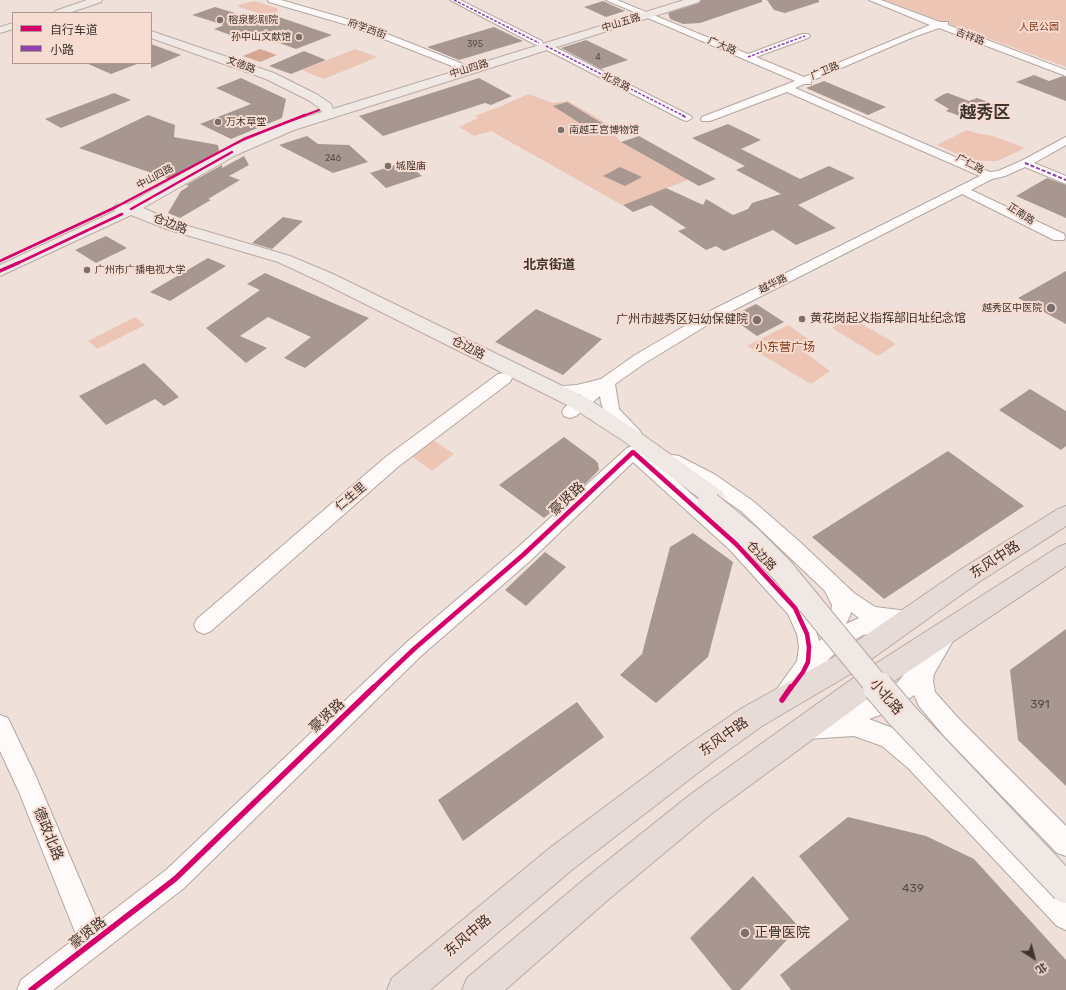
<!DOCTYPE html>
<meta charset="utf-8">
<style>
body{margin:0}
#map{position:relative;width:1066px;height:990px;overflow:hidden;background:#efe0da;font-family:Rubik,"Noto Sans SC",sans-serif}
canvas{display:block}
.legend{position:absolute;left:12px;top:12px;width:140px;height:52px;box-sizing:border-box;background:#f7dcd2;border:1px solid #ad9991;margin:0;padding:5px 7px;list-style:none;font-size:12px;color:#3e3430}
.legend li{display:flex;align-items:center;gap:8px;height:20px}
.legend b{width:20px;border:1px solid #ad9991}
.north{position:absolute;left:1014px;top:938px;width:40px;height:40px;-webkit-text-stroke:3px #f7dcd2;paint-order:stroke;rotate:144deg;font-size:11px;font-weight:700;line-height:16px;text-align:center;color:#3e3430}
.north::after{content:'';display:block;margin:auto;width:14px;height:18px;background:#3e3430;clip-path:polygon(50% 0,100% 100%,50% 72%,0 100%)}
</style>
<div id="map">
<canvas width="1066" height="990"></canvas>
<ul class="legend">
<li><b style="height:5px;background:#d6006c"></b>自行车道</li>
<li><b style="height:5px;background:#8e44ad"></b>小路</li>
</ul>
<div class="north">北</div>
</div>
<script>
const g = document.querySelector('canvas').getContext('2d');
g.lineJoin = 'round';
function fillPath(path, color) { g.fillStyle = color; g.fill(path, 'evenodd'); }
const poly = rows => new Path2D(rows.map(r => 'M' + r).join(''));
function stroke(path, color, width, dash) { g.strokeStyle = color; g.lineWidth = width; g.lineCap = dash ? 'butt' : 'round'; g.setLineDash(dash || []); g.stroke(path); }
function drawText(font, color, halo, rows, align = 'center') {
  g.font = font + ' Rubik,"Noto Sans SC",sans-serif'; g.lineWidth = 4; g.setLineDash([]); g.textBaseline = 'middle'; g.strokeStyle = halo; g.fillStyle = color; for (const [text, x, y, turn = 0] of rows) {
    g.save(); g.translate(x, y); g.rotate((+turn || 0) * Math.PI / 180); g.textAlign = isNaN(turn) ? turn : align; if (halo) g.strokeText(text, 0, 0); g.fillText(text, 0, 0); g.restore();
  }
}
fillPath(poly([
 [884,0,1066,0,1066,67],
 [254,1,277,8,278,12,262,14,239,7,238,5],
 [355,49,377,57,324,79,302,70],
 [528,94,553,103,568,101,620,131,614,134,621,142,668,169,676,167,693,178,622,205,491,131,474,136,459,127,478,118,475,116,499,107],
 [967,130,976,133,993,136,1025,148,997,161,983,161,968,159,937,145],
 [135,317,145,325,97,349,88,341],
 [850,317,896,344,878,356,832,328],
 [788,325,815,344,803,351,830,371,811,384,747,346],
 [433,440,454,454,432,471,411,456]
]), '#ecc5b5');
fillPath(poly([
 [260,49,277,55,260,62,243,56]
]), '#d5a693');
fillPath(poly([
 [701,0,762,0,762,2,700,23,683,24,670,19,668,13,699,3],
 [767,0,819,0,819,2,785,13,774,10],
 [603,1,625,11,606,17,584,7],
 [215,7,258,20,273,15,332,35,296,49,255,34,248,37,238,33,233,36,214,29,224,25,192,15],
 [494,27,523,41,459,60,427,47],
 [586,40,628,60,601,69,561,48],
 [151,44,181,55,151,68],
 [304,51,326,60,291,74,269,66],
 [86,63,137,63,137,64,111,74],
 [1034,75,1049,81,1063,76,1066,77,1066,101,1016,82],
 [241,78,286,99,282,118,231,139,200,124,251,104,216,88],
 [479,78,512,96,491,105,485,103,383,136,359,116],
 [824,81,886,107,868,115,806,88],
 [114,93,131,100,61,128,45,119],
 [948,93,969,101,977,98,999,106,996,116,993,118,982,118,974,121,946,111,949,109,934,100,944,94],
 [567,102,615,131,600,136,553,106],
 [148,115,175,125,174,137,218,145,219,151,169,179,79,148],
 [728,124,761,140,741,149,800,179,829,166,855,178,798,205,836,228,796,245,773,230,724,251,716,246,706,250,678,231,686,228,651,205,633,212,623,205,666,188,703,205,706,199,733,215,748,209,752,203,781,194,736,170,745,166,692,138],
 [307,136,318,144,349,145,368,162,333,173,279,145],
 [639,136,716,179,699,186,621,142],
 [244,156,249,165,229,176,240,180,208,199,211,200,180,218,168,213,181,191,189,186,186,185,222,165,222,168],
 [405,162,422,176,386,188,370,173],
 [620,167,642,177,625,186,603,176],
 [1047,178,1066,185,1066,218,1016,196],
 [283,217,303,221,272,249,252,243],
 [106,236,127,248,96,263,75,250],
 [208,258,226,266,170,301,150,292],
 [1066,271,1066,324,1018,298],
 [265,273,333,303,369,318,305,368,284,358,311,337,268,317,240,336,267,348,246,363,206,328,260,290,247,284],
 [756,304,784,322,757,336,730,317],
 [536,309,602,339,563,375,495,342],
 [144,363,179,397,164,406,155,399,106,425,79,396],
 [1030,389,1066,411,1066,446,1061,450,999,410],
 [564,437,595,460,598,463,599,470,582,487,544,518,499,485],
 [948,451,1024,506,884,599,812,537],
 [693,533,733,562,708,657,656,703,620,675,642,654,670,547],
 [545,552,566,567,526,606,505,590],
 [1066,629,1066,786,1018,740,1010,670],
 [577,702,604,737,463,841,438,800],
 [848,817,926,836,974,859,1066,960,1066,990,791,990,780,975,849,919,799,856],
 [753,876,799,927,740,990,732,990,690,938]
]), '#a89790');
const minor = poly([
 [268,0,281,0,357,22,463,64,465,66,463,68,457,68,351,26,269,2,268,0],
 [450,0,460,0,542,41,543,44,549,44,691,116,692,118,687,121,683,120,543,48,542,45,536,45,450,0],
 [606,0,617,0,748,54,802,34,808,34,810,36,808,38,756,57,804,77,930,25,869,0,881,0,940,22,948,22,948,25,1066,70,1066,76,939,28,911,38,811,81,811,84,804,84,795,88,990,172,998,171,1021,161,1066,137,1066,145,1034,163,1066,176,1066,184,1025,167,1005,176,992,179,971,190,1064,234,1065,237,1064,240,1054,240,962,194,722,316,645,363,615,384,619,409,640,431,642,435,640,439,634,441,628,439,606,415,601,403,600,396,576,416,570,418,564,416,562,412,564,408,581,394,554,396,548,395,546,391,548,387,577,385,601,379,635,355,712,310,980,176,787,92,710,121,702,121,701,119,702,117,795,81,606,0],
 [504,373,510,374,512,378,510,382,399,466,211,631,204,634,197,631,194,625,197,619,387,456,498,374,504,373],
 [633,446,639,448,743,539,802,602,809,614,815,612,827,615,831,612,832,605,825,591,741,511,702,484,667,466,664,461,667,456,673,455,679,456,714,474,753,501,799,541,854,593,875,607,908,611,915,614,918,620,915,626,908,629,897,628,889,631,863,635,840,648,828,660,815,681,807,684,793,703,785,706,777,703,774,696,777,689,797,661,799,647,797,634,788,614,729,549,633,462,530,561,421,656,184,888,53,990,17,990,21,980,77,937,19,792,0,751,0,715,8,718,36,777,98,922,166,870,407,642,516,549,627,448,633,446],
 [851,612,859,618,846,624,850,616,851,612],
 [816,631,822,633,829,632,819,641,816,631],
 [948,623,955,626,958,632,934,674,933,681,935,692,960,720,1066,826,1066,856,1057,853,944,736,919,706,914,695,894,710,869,719,898,730,924,752,1066,898,1066,930,1057,926,908,768,882,746,854,736,807,739,799,736,796,728,799,720,807,717,825,716,826,712,834,709,880,695,897,683,916,659,921,657,941,626,948,623]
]);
const major = poly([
 [87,0,102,0,101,2,69,13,54,13,55,11,87,0],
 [684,0,700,0,699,2,294,130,236,155,143,208,178,223,290,256,333,274,587,398,639,432,723,492,726,498,723,504,715,506,707,504,625,442,573,408,321,282,278,262,166,229,131,215,0,276,0,265,115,211,113,208,116,205,128,204,226,149,284,124,322,112,320,109,310,101,266,79,151,38,151,31,274,73,318,95,331,104,333,109,684,0],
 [13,23,13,29,0,33,0,27,13,23]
]);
const highway = poly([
 [1066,506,1066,526,979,582,852,673,762,726,712,762,573,869,430,990,387,990,392,978,551,847,692,742,742,708,834,657,963,568,1058,509,1066,506],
 [1066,544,1066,566,873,695,711,814,609,899,505,990,462,990,467,978,587,877,691,794,855,677,1058,547,1066,544]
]);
stroke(minor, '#b2a7a2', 2);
stroke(major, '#baaaa3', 2);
stroke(highway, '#baaaa3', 2);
fillPath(minor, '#fdfaf9');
fillPath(major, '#efe8e5');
fillPath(highway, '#e6dbd7');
const majorBridgeFar1 = poly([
 [709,504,749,537,782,570,879,688]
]);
const majorBridge = poly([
 [878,687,901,714,1066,888]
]);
stroke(majorBridgeFar1, '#baaaa3', 26, []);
stroke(majorBridge, '#baaaa3', 32, []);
stroke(majorBridgeFar1, '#efe8e5', 24);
stroke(majorBridge, '#efe8e5', 30);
stroke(poly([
 [454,0,539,43],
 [546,46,684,116],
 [748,57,805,36]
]), '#8e44ad', 1.5, [3, 1.5]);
stroke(poly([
 [682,115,687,118],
 [1025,163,1066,180]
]), '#8e44ad', 2, [4, 2]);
stroke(poly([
 [303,116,319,110]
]), '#d6006c', 2);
stroke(poly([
 [131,209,232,152],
 [0,261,116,207,244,139,305,115],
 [16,264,122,214]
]), '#d6006c', 2.5);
stroke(poly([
 [0,271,18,263]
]), '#d6006c', 3.5);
stroke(poly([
 [373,688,414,649,523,555,633,452,736,544,795,608,807,634,809,647,808,662,803,672,791,688]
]), '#d6006c', 4.5);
stroke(poly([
 [782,700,791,687],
 [31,990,175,879,374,687]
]), '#d6006c', 5.5);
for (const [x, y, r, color] of [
 [220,20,4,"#7c706c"],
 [299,37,4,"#7c706c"],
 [218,122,4,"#7c706c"],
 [561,130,4,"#7c706c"],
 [388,166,4,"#7c706c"],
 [87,270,4,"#7c706c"],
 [1051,308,5,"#7c706c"],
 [802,319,4,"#7c706c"],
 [757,320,5,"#7c706c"],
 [745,933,5,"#7c706c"]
]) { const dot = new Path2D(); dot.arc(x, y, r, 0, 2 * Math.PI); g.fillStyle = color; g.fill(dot); stroke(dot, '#f7dcd2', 1.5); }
drawText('9px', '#584d48', null, [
 ["395",475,44],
 ["4",598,57],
 ["246",333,158]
]);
drawText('10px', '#3e3430', '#f7dcd2', [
 ["榕泉影剧院",228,20],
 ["孙中山文献馆",291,37,"right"],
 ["万木草堂",226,122],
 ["南越王宫博物馆",569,130],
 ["城隍庙",396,166],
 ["广州市广播电视大学",95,270],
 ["越秀区中医院",1042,308,"right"]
], 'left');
drawText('10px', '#3e3430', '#f7dcd2', [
 ["中山五路",621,23,-17],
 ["府学西街",367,29,20],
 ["吉祥路",970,37,20],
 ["广大路",722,46,23],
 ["文德路",241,65,20],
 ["中山四路",469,69,-17],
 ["广卫路",825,71,-23],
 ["北京路",616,82,27],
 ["广仁路",970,164,28],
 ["中山四路",155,177,-28],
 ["正南路",1021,214,33],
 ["越华路",773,284,-26]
]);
drawText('10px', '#843a16', '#f7dcd2', [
 ["人民公园",1039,27]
]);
drawText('12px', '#3e3430', '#f7dcd2', [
 ["仓边路",170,224,21],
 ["仓边路",468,348,27],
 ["仁生里",351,497,-40],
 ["仓边路",761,556,46]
]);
drawText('12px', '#3e3430', '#f7dcd2', [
 ["黄花岗起义指挥部旧址纪念馆",810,319],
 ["广州市越秀区妇幼保健院",748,320,"right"]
], 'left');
drawText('12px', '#843a16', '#f7dcd2', [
 ["小东营广场",785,348]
]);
drawText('12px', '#584d48', null, [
 ["391",1040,705],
 ["439",913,889]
]);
drawText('bold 13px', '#3e3430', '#f7dcd2', [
 ["北京街道",549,265]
]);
drawText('14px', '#3e3430', '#f7dcd2', [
 ["豪贤路",567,499,-43],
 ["东风中路",995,560,-33],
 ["小北路",886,697,49],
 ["豪贤路",327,716,-43],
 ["东风中路",724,737,-35],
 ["德政北路",48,834,68],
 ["豪贤路",88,933,-38],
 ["东风中路",468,936,-40]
]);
drawText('14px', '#3e3430', '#f7dcd2', [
 ["正骨医院",754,933]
], 'left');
drawText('bold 17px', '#3e3430', '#f7dcd2', [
 ["越秀区",985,113]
]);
</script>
